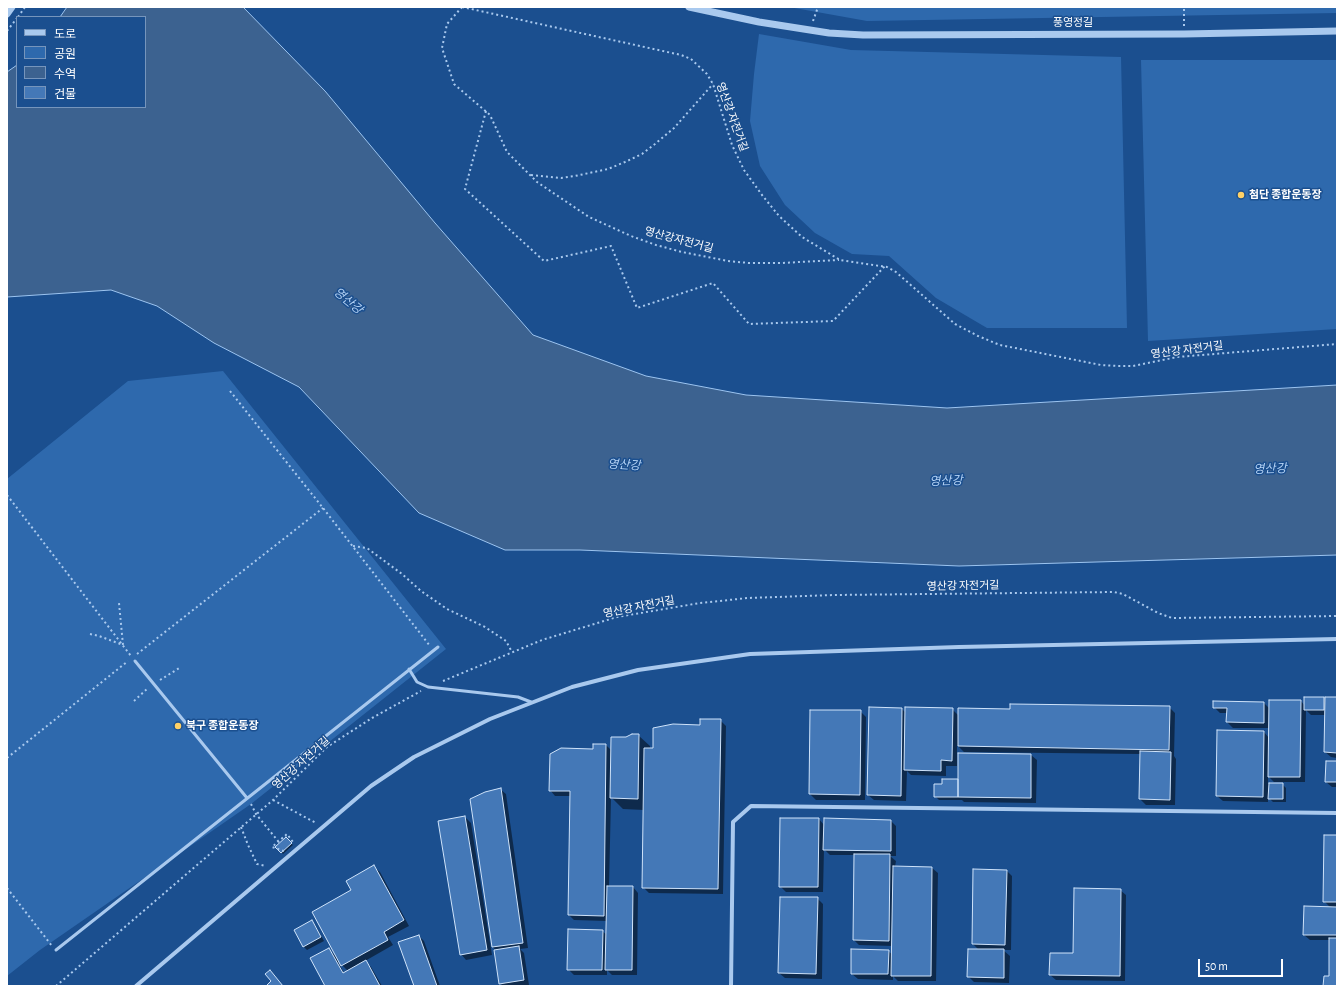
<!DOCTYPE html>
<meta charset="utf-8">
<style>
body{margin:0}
#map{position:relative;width:1344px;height:993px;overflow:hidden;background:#1b4f8f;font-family:"Alegreya Sans","Noto Sans KR",sans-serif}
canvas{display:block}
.frame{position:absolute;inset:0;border:8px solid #fff;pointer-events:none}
.legend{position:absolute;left:16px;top:16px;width:130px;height:92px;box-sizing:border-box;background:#1b4f8f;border:1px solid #7695bc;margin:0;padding:5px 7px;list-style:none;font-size:12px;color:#fff}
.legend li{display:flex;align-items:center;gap:8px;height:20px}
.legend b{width:20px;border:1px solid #7695bc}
.scale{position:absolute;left:1198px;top:959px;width:85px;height:18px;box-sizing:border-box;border:2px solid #fff;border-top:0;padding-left:5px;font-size:12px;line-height:14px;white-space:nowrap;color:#fff;-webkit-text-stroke:3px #1b4f8f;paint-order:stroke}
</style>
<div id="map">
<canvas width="1344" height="993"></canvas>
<div class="frame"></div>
<ul class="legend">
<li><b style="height:5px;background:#a9c9ee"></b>도로</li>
<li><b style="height:11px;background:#2e69ad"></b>공원</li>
<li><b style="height:11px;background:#3c6290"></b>수역</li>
<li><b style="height:11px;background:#4478b7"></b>건물</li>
</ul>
<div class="scale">50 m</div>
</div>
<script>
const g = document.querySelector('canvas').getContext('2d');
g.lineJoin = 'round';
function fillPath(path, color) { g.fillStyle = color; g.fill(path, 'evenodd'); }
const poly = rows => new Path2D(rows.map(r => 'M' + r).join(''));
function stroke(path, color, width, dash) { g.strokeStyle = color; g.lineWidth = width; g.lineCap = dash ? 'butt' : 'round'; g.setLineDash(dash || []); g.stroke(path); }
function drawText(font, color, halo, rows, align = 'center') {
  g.font = font + ' "Alegreya Sans","Noto Sans KR",sans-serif'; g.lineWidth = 3; g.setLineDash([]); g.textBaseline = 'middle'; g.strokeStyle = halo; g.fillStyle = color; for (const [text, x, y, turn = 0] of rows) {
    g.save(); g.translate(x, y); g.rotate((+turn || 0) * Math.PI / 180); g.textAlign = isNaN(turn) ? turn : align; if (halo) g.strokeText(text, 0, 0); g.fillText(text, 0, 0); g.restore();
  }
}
fillPath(poly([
 [789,7,1337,7,1337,13,867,21],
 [759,34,851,50,1121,57,1127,328,987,328,936,298,889,256,852,254,815,233,785,205,760,166,750,121,754,74],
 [1141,60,1337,60,1337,329,1148,341],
 [223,371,446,649,251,804,40,950,7,976,7,479,128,381]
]), '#2e69ad');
const water = poly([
 [67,7,243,7,325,91,435,223,533,335,646,376,746,395,947,408,1337,385,1337,555,959,566,580,550,505,550,419,513,299,387,214,343,157,306,111,290,7,297,7,72,17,65,17,107,145,107,145,17,60,17,67,7]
]);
fillPath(water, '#3c6290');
stroke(water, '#9cc4f0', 1);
fillPath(poly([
 [1323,698,1326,701,1337,698,1337,758,1331,757,1325,752,1326,715,1311,715,1306,710,1305,782,1274,782,1268,776,1268,784,1282,784,1286,788,1286,802,1273,802,1268,797,1268,802,1223,801,1217,796,1264,732,1269,738,1270,728,1233,728,1227,722,1227,713,1220,713,1214,707,1264,703,1270,709,1301,701,1305,706],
 [1169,707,1175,713,1174,756,1176,759,1175,805,1146,805,1140,799,1141,754,964,752,957,745,957,766,946,766,946,776,911,775,907,771,906,801,874,800,868,795,902,709,906,713,952,709,959,716,1011,710],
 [811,711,860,711,866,717,865,800,816,800,810,794],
 [720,720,726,726,723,894,649,893,643,887,644,810,623,809,611,797,609,887,633,887,638,893,637,975,612,975,607,970,607,975,574,975,568,969,602,931,607,935,607,921,574,920,569,915,571,796,555,796,550,790,594,750,594,745,606,745,612,751,626,738,638,735,650,746,650,749,654,749,701,726],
 [959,754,1031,755,1037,760,1036,803,964,802,962,800,939,800,935,796,959,782],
 [1337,762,1337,787,1332,787,1326,782],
 [500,789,506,794,528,948,520,949,524,953,529,985,524,986,503,986,500,983,495,950,493,947],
 [465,817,471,823,492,955,466,960,461,954],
 [819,819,824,825,891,821,896,826,896,856,890,856,896,861,895,867,932,868,938,873,936,981,898,981,893,976,893,980,858,979,852,974,888,951,893,955,893,946,859,945,854,940,855,855,830,855,824,849,823,892,786,892,780,886],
 [1337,836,1337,986,1325,986,1330,977,1330,940,1310,940,1304,935,1330,907,1324,901],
 [286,838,293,845,283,854,277,847],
 [374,867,380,872,409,926,388,937,393,945,365,961,371,967,382,986,327,986,329,949,337,958,353,891],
 [338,962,339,962,348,971,344,973],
 [1006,870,1012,876,1011,950,1003,950,1010,956,1009,983,974,982,968,976,979,950,973,944],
 [1120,890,1126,895,1125,981,1056,980,1050,975,1074,954],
 [817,898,823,904,822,979,785,978,779,973],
 [311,922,315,925,324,941,307,950,304,947,295,931],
 [419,936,424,941,440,986,415,986]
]), '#0007');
const building = poly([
 [1304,697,1324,697,1324,710,1304,710,1304,697],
 [1325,697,1337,697,1337,753,1324,752,1325,697],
 [1269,700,1301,700,1300,777,1268,777,1269,700],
 [1213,701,1264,702,1264,723,1226,722,1227,708,1213,708,1213,701],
 [1010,704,1170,706,1169,750,958,746,958,708,1010,709,1010,704],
 [869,707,902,708,901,796,867,795,869,707],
 [905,707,953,708,952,761,941,760,941,771,904,770,905,707],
 [810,710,861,710,860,795,809,794,810,710],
 [700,719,721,719,718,889,642,888,644,748,653,748,653,728,673,724,700,725,700,719],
 [1217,730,1264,731,1263,797,1216,796,1217,730],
 [632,734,639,734,638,799,610,798,611,737,626,737,632,734],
 [593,744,606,744,604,916,568,915,570,791,549,791,550,754,561,748,593,749,593,744],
 [1140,751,1171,752,1170,800,1139,799,1140,751],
 [958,753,1031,754,1031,798,958,797,958,753],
 [1326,761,1337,761,1337,782,1325,782,1326,761],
 [942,779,958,779,958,797,934,797,934,784,942,784,942,779],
 [1269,783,1283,783,1283,799,1268,799,1269,783],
 [501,788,523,943,492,947,470,799,485,792,501,788],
 [465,816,487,950,460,955,438,821,465,816],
 [780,818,819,818,818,887,779,887,780,818],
 [824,818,891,820,891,851,823,850,824,818],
 [1324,835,1337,835,1337,902,1323,902,1324,835],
 [286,837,292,843,281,853,275,847,286,837],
 [854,854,890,854,889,941,853,940,854,854],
 [374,865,404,920,384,932,388,940,341,966,312,912,351,890,346,881,374,865],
 [893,866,932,867,931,976,891,976,893,866],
 [973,869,1007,870,1005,945,972,944,973,869],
 [607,886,633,886,632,970,605,970,607,886],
 [1074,888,1121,889,1120,976,1049,975,1050,953,1073,953,1074,888],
 [780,897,818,897,816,974,778,973,780,897],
 [1304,906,1337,907,1337,935,1303,935,1304,906],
 [312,920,321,937,303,947,294,930,312,920],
 [568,929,603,930,602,970,567,970,568,929],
 [419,935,437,986,414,986,398,942,419,935],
 [1329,938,1337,938,1337,986,1323,986,1324,976,1329,976,1329,938],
 [519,946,524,980,499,984,494,950,519,946],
 [329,948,343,973,366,960,380,986,325,986,310,958,329,948],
 [851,949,889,950,888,974,851,974,851,949],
 [968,949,1004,949,1004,978,967,977,968,949],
 [270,970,283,986,266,986,271,981,265,974,270,970]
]);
fillPath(building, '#4478b7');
stroke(building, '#cfe3fa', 1);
stroke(poly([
 [462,7,681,55,691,59,707,74,713,84,732,145,744,170,762,195,779,216,802,237,840,260,887,267,896,272,955,324,978,336,1000,345,1101,365,1118,366,1133,366,1177,357,1337,344],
 [462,7,447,24,442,48,454,84,490,115,507,152,537,182,589,217,631,236,656,245,682,252,728,261,749,263,781,263,839,260],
 [18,17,25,7],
 [813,21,818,7],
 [1184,26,1184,7],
 [7,31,17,18],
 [486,111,465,189,544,261,611,246,637,308,713,283,749,324,833,321,885,266],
 [531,175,561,178,575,176,608,169,625,162,642,154,655,144,674,128,713,84],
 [230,391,323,508,430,646],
 [7,495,131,656],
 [353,546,367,548,402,574,421,591,447,609,485,627,506,641,512,652],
 [90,634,99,636,123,645,119,603],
 [137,654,323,508],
 [160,680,181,667],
 [443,681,542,640,617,617,700,603,748,598,834,595,1114,592,1123,594,1158,613,1172,618,1337,616],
 [134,701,148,688],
 [7,758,128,661],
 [273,800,316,823],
 [251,804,256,814,278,841],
 [241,827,248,845,257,864,266,866],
 [284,851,272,847,287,834,293,842],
 [7,888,52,946],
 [56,986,273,800,327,747,372,718,421,691]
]), '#a9c9ee', 2, [2, 3]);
stroke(poly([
 [135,661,247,798],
 [409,669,417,682,428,687,518,697,531,702],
 [56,950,438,647]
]), '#a9c9ee', 3);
stroke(poly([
 [136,986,371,786,414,757,490,719,572,687,638,670,750,654,959,647,1337,639],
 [731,986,733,822,751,806,1337,813]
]), '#a9c9ee', 4);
stroke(poly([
 [689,7,759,22,829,33,863,35,1184,34,1337,31],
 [7,14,12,7]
]), '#a9c9ee', 7);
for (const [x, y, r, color] of [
 [1241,195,4,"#ffd166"],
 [178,726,4,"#ffd166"]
]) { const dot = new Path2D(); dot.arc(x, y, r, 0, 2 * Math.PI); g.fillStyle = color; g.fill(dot); stroke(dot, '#1b4f8f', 1.5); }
drawText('11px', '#fff', '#1b4f8f', [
 ["풍영정길",1073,23],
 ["영산강 자전거길",732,117,70],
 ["영산강자전거길",679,240,15],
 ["영산강 자전거길",1187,350,-7],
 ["영산강 자전거길",963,586,-1],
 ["영산강 자전거길",639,607,-11],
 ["영산강 자전거길",301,763,-42]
]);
drawText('bold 11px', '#fff', '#1b4f8f', [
 ["첨단 종합운동장",1249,195],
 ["북구 종합운동장",186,726]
], 'left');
drawText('italic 12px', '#b5d3f5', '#1b4f8f', [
 ["영산강",348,301,40],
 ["영산강",624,465,3],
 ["영산강",1270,469,-2],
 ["영산강",946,481,-2]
]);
</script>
